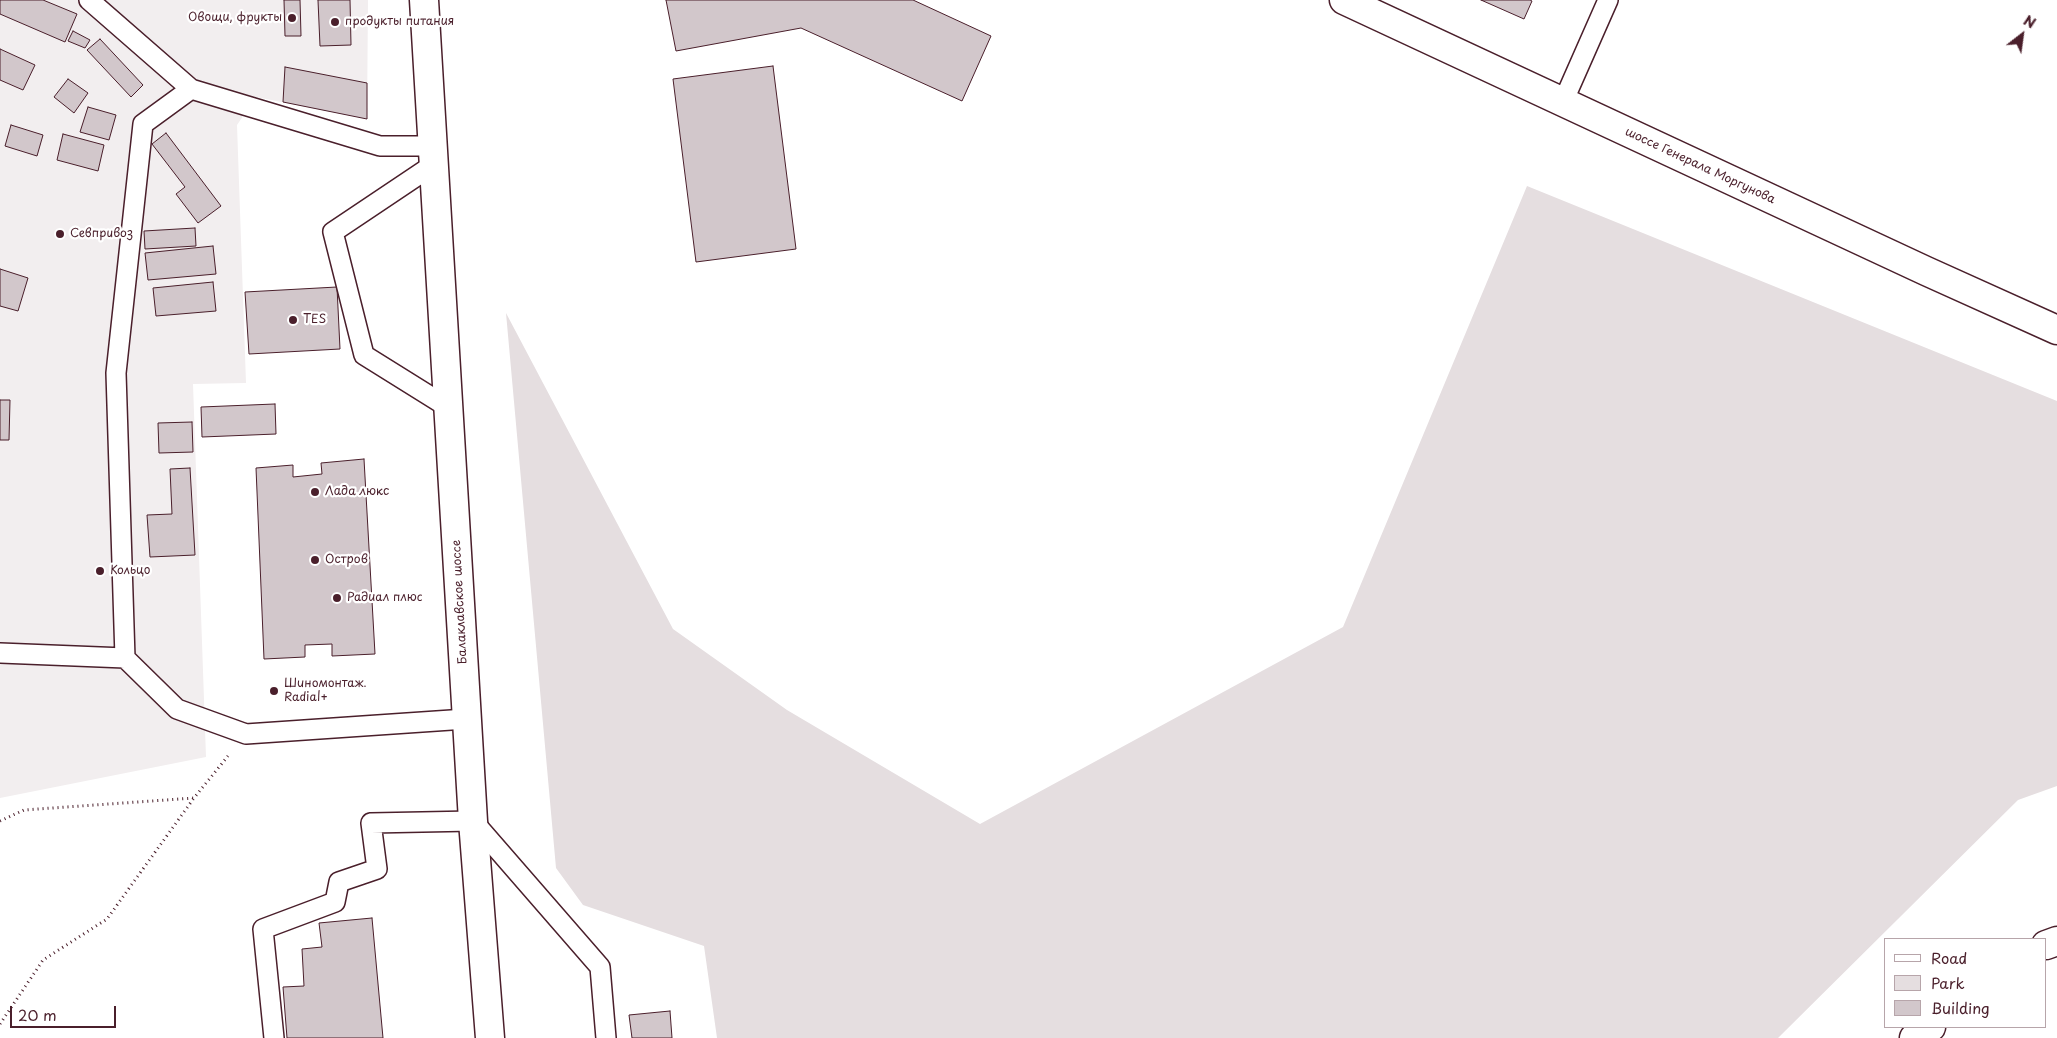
<!DOCTYPE html>
<meta charset="utf-8">
<style>
body{margin:0}
#map{position:relative;width:2057px;height:1038px;overflow:hidden;background:#fff;font-family:"Playpen Sans",sans-serif}
canvas{display:block}
.legend{position:absolute;left:1884px;top:938px;width:162px;height:90px;box-sizing:border-box;background:#fff;border:1px solid #b7a5aa;margin:0;padding:6px 9px;list-style:none;font-size:15px;color:#4a1f2b}
.legend li{display:flex;align-items:center;gap:10px;height:25px}
.legend b{width:25px;border:1px solid #b7a5aa}
.north{position:absolute;left:1997px;top:10px;width:50px;height:50px;-webkit-text-stroke:4px #fff;paint-order:stroke;rotate:30deg;font-size:14px;font-weight:700;line-height:20px;text-align:center;color:#4a1f2b}
.north::after{content:'';display:block;margin:auto;width:18px;height:22px;background:#4a1f2b;clip-path:polygon(50% 0,100% 100%,50% 72%,0 100%)}
.scale{position:absolute;left:10px;top:1006px;width:106px;height:22px;box-sizing:border-box;border:2px solid #4a1f2b;border-top:0;padding-left:6px;font-size:15px;line-height:18px;white-space:nowrap;color:#4a1f2b;-webkit-text-stroke:4px #fff;paint-order:stroke}
</style>
<div id="map">
<canvas width="2057" height="1038"></canvas>
<ul class="legend">
<li><b style="height:6px;background:#fff"></b>Road</li>
<li><b style="height:14px;background:#e5dee0"></b>Park</li>
<li><b style="height:14px;background:#d2c7cb"></b>Building</li>
</ul>
<div class="north">N</div>
<div class="scale">20 m</div>
</div>
<script>
const g = document.querySelector('canvas').getContext('2d');
g.lineJoin = 'round';
function fillPath(path, color) { g.fillStyle = color; g.fill(path, 'evenodd'); }
const poly = rows => new Path2D(rows.map(r => 'M' + r).join(''));
function stroke(path, color, width, dash) { g.strokeStyle = color; g.lineWidth = width; g.lineCap = dash ? 'butt' : 'round'; g.setLineDash(dash || []); g.stroke(path); }
function drawText(font, color, halo, rows, align = 'center') {
  g.font = font + ' "Playpen Sans",sans-serif'; g.lineWidth = 4.5; g.setLineDash([]); g.textBaseline = 'middle'; g.strokeStyle = halo; g.fillStyle = color; for (const [text, x, y, turn = 0] of rows) {
    g.save(); g.translate(x, y); g.rotate((+turn || 0) * Math.PI / 180); g.textAlign = isNaN(turn) ? turn : align; if (halo) g.strokeText(text, 0, 0); g.fillText(text, 0, 0); g.restore();
  }
}
fillPath(poly([
 [0,0,368,0,367,119,256,97,237,125,246,383,193,384,206,757,0,798]
]), '#f2eeef');
fillPath(poly([
 [1527,186,2057,401,2057,786,2018,800,1778,1038,717,1038,704,946,583,905,556,868,506,313,673,629,787,710,980,824,1343,627]
]), '#e5dee0');
const building = poly([
 [0,0,43,0,77,14,65,42,0,14,0,0],
 [284,0,300,0,301,36,285,36,284,0],
 [318,0,350,0,351,45,320,46,318,0],
 [666,0,913,0,991,36,962,101,801,28,676,51,666,0],
 [1481,0,1530,0,1532,1,1524,19,1481,0],
 [73,31,90,40,85,48,68,41,73,31],
 [100,39,143,85,131,97,87,50,100,39],
 [0,49,35,65,23,90,0,80,0,49],
 [773,66,796,249,696,262,673,79,773,66],
 [285,67,367,83,367,119,283,102,285,67],
 [68,79,88,93,74,113,54,97,68,79],
 [88,107,116,115,109,140,80,132,88,107],
 [11,125,43,135,37,156,5,146,11,125],
 [166,133,221,206,198,223,176,194,185,187,152,144,166,133],
 [63,134,104,145,98,171,57,160,63,134],
 [195,228,196,246,145,249,144,231,195,228],
 [213,246,216,274,148,280,145,253,213,246],
 [0,269,28,278,18,311,0,306,0,269],
 [213,282,216,311,156,316,153,288,213,282],
 [337,287,340,349,249,354,245,292,337,287],
 [0,400,10,400,9,440,0,440,0,400],
 [275,404,276,434,202,437,201,407,275,404],
 [192,422,193,452,159,453,158,423,192,422],
 [364,459,375,654,332,656,332,644,305,645,305,657,264,659,256,468,293,465,293,477,322,474,321,463,364,459],
 [190,468,195,555,150,557,147,515,172,514,170,469,190,468],
 [372,918,383,1038,287,1038,283,987,304,986,302,949,322,947,319,923,372,918],
 [670,1011,672,1038,632,1038,629,1015,670,1011]
]);
fillPath(building, '#d2c7cb');
stroke(building, '#4a1f2b', 1);
const lane = poly([
 [89,0,191,89,380,146,432,146],
 [191,89,143,124,116,373,125,658,177,709,246,734,466,719],
 [1563,102,1608,0],
 [433,165,333,232,364,355,449,408],
 [0,653,125,658],
 [274,1038,263,929,335,902,339,882,377,869,371,823,473,821,600,967,606,1038]
]);
const street = poly([
 [2046,945,2057,941],
 [1914,1038,1931,1027]
]);
const primary = poly([
 [424,0,473,821,490,1038],
 [1344,0,1926,271,2057,330]
]);
stroke(lane, '#4a1f2b', 22);
stroke(street, '#4a1f2b', 31);
stroke(primary, '#4a1f2b', 31);
stroke(poly([
 [0,821,24,810,194,798,228,756],
 [0,1024,43,960,107,919,194,798]
]), '#4a1f2b', 3, [1, 4]);
stroke(lane, '#fff', 19);
stroke(street, '#fff', 28);
stroke(primary, '#fff', 28);
for (const [x, y, r, color] of [
 [292,18,5,"#4a1f2b"],
 [335,22,5,"#4a1f2b"],
 [60,234,5,"#4a1f2b"],
 [293,320,5,"#4a1f2b"],
 [315,492,5,"#4a1f2b"],
 [315,560,5,"#4a1f2b"],
 [100,571,5,"#4a1f2b"],
 [337,598,5,"#4a1f2b"],
 [274,691,5,"#4a1f2b"]
]) { const dot = new Path2D(); dot.arc(x, y, r, 0, 2 * Math.PI); g.fillStyle = color; g.fill(dot); stroke(dot, '#fff', 2); }
drawText('12px', '#4a1f2b', '#fff', [
 ["Овощи, фрукты",282,18,"right"],
 ["продукты питания",345,22],
 ["Севпривоз",70,234],
 ["TES",303,320],
 ["Лада люкс",325,492],
 ["Остров",325,560],
 ["Кольцо",110,571],
 ["Радиал плюс",347,598],
 ["Шиномонтаж.",284,684],
 ["Radial+",284,698]
], 'left');
drawText('12px', '#4a1f2b', '#fff', [
 ["шоссе Генерала Моргунова",1700,166,25],
 ["Балаклавское шоссе",460,602,-93]
]);
</script>
